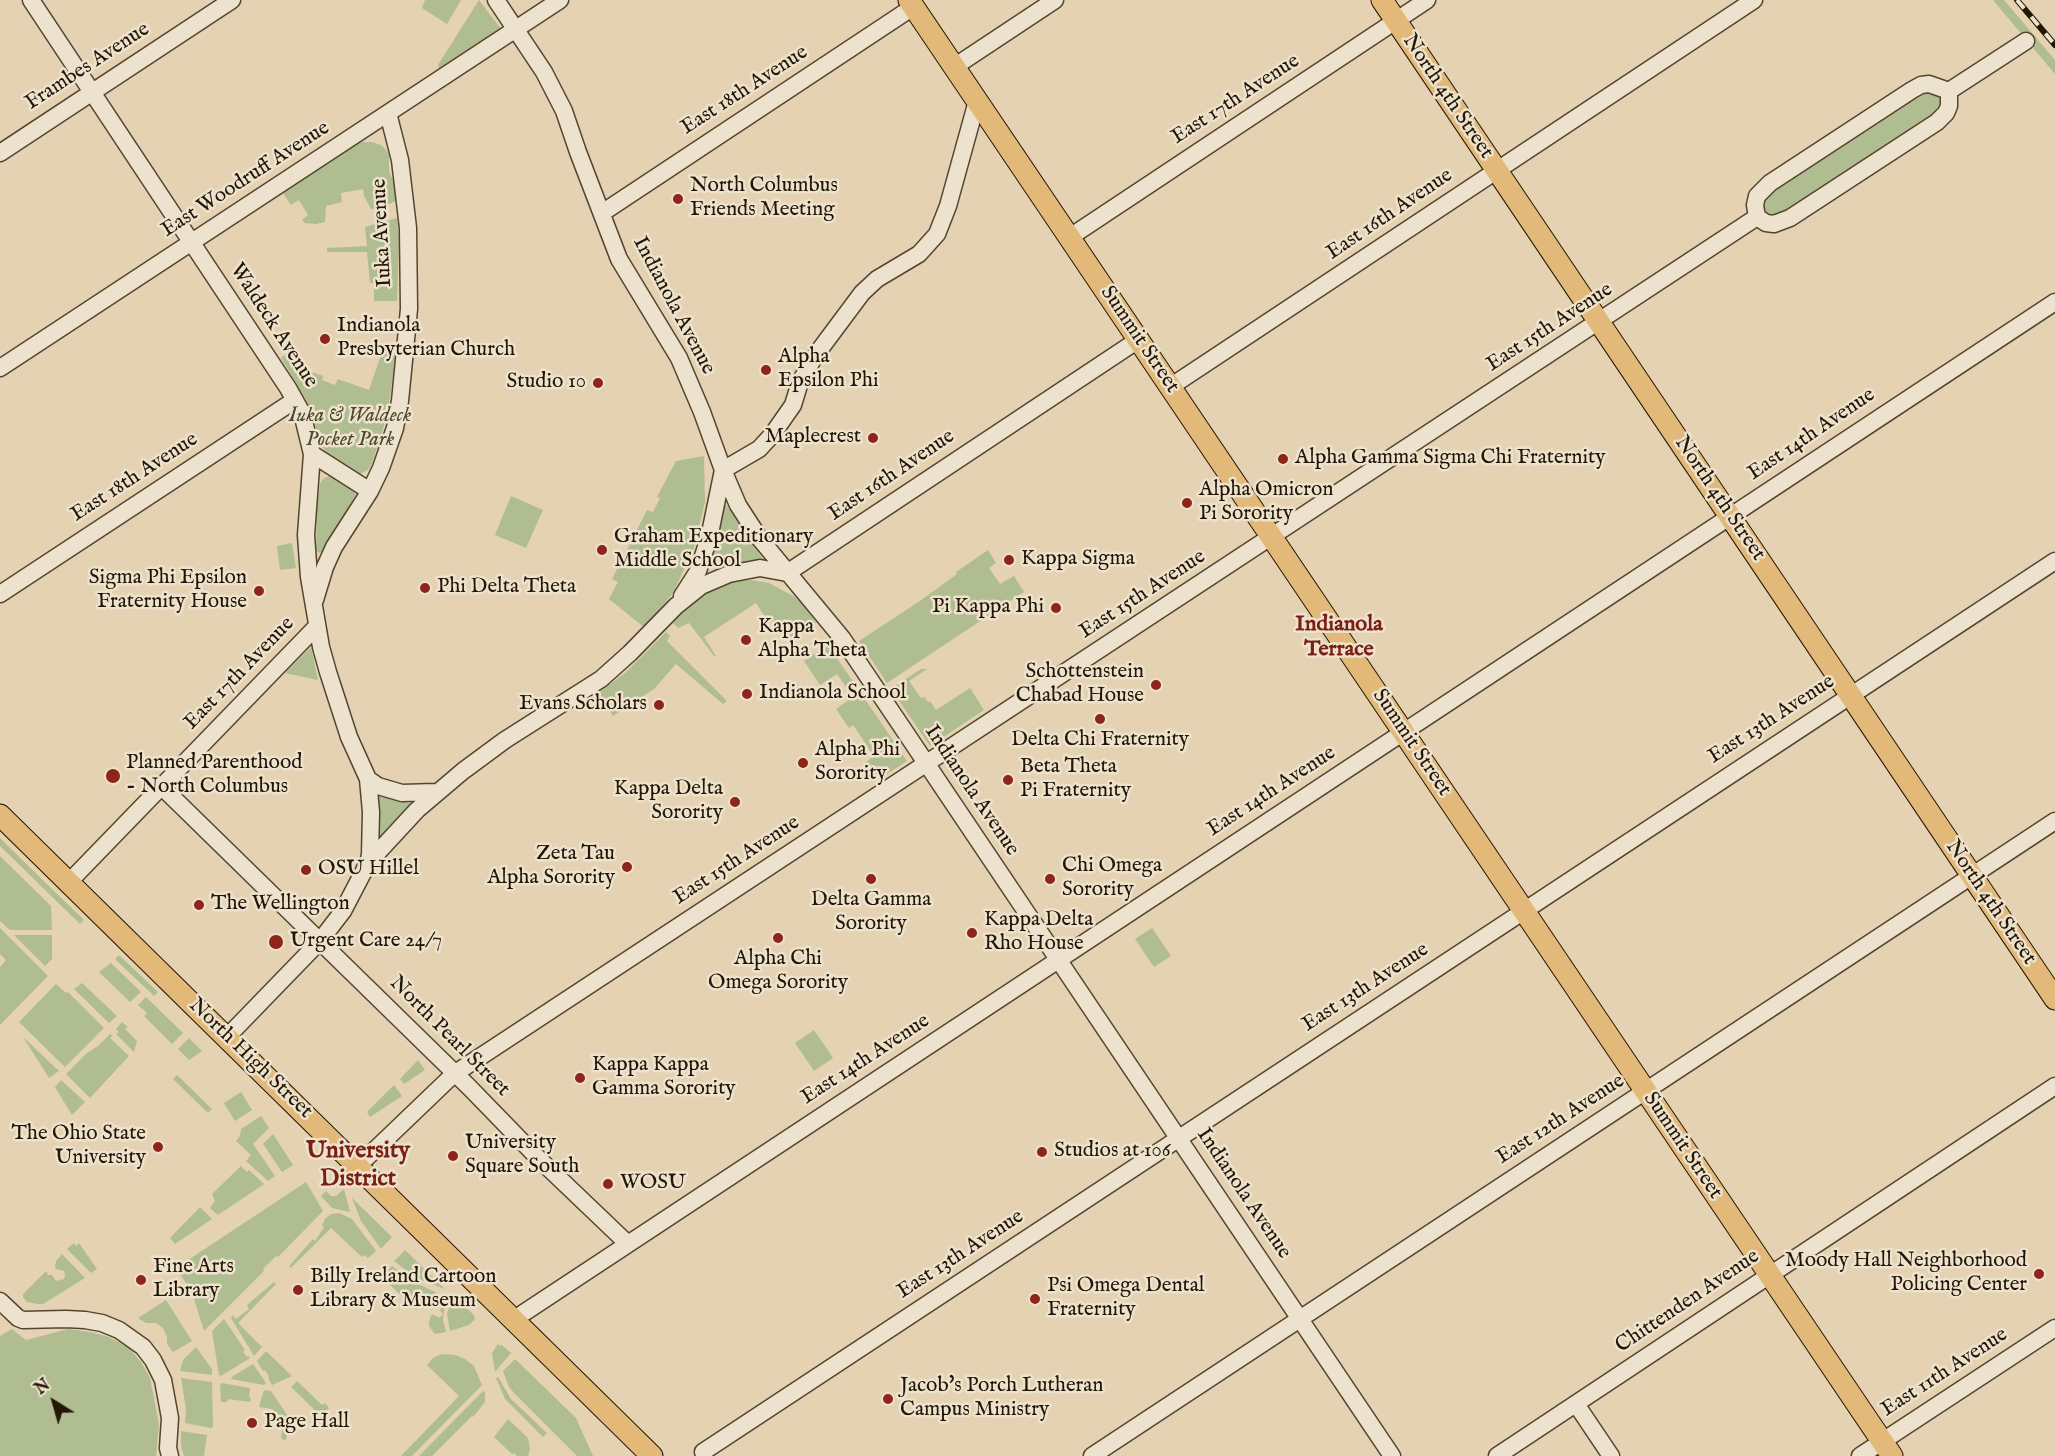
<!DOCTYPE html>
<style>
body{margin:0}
#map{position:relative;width:2055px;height:1456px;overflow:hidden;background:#e4d2b2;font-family:"IM FELL English",serif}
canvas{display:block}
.north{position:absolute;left:24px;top:1372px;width:60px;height:60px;-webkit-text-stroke:4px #ede2cd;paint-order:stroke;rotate:323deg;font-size:16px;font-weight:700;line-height:24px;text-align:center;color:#241604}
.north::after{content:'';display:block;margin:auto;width:21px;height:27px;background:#241604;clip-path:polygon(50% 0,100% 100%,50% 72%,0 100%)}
</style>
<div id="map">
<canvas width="2055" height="1456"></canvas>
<div class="north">N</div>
</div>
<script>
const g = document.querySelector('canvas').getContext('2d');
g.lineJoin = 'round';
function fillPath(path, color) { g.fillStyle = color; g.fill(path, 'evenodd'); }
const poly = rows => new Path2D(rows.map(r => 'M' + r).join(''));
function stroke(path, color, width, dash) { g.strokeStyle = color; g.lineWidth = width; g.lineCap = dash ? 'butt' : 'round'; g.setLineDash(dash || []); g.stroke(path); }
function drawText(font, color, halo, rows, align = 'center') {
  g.font = font + ' "IM FELL English",serif'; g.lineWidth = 5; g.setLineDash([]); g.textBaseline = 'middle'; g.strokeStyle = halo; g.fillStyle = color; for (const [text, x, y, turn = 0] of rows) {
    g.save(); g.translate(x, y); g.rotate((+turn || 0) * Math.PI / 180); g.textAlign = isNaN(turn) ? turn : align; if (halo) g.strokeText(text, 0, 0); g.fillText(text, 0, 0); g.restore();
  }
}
fillPath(poly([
 [425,0,461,0,447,24,422,8],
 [479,0,501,29,439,69,438,65],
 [1993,0,2004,0,2055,60,2055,74],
 [1940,87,1946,113,1766,223,1757,196,1912,90],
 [362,142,371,142,381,145,387,151,389,155,389,171,394,183,396,201,381,208,371,209,364,196,363,189,341,193,342,202,326,206,325,222,316,224,305,223,302,220,308,215,299,200,291,205,283,193,355,145],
 [397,218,399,237,397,301,374,301,374,283,370,283,367,252,327,252,327,248,367,246,365,227],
 [383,349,396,353,387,417,372,463,369,469,360,474,354,472,326,452,322,446,307,401,281,358,291,351,296,358,294,366,323,376,322,380,335,385,338,379,369,390],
 [704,456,705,502,694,548,673,593,645,628,609,599,618,582,612,579,647,510,653,512,660,498,657,497,676,461],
 [331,475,350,487,356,494,324,551,319,553,316,550,317,507,320,484,323,479],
 [511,496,543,510,526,548,495,535],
 [725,503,762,558,762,560,708,566],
 [292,543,296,568,280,570,277,546],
 [988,550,996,563,989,568,1000,584,1014,576,1024,592,887,683,859,641,920,601,957,574,956,572],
 [751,580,769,583,795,597,803,604,816,623,788,642,774,620,769,623,756,603,704,637,716,656,714,656,689,623,678,628,673,623,695,598,703,592,733,581],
 [666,632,670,636,667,641,727,701,723,704,676,664,654,689,613,716,598,693,625,673],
 [828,645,907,761,878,780,866,762,874,756,853,725,849,728,836,709,853,697,837,674,820,685,804,661],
 [311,647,318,680,285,673],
 [921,669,927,669,909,681,921,698,924,697,928,702,930,701,936,710,970,688,984,710,930,746,891,689],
 [379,795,413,804,379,839,378,797],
 [0,838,57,894,84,920,80,924,0,846],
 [0,856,51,906,52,930,10,930,0,921],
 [0,928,48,976,0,1025,0,967,6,960,0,954],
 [1152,928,1171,956,1154,967,1135,939],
 [14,935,52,935,52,959,45,966],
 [119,955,158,992,154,996,115,959],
 [111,963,141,992,130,1002,99,972],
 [82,983,117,1016,109,1023,74,989],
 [56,984,66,993,68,992,104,1028,65,1067,19,1022],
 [146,997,183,1033,172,1044,144,1016,147,1013,138,1005],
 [122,1022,128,1027,125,1029,137,1041,134,1052,116,1034,119,1032,116,1029],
 [814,1030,833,1058,814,1071,795,1043],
 [110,1034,113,1036,110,1038,129,1056,90,1098,66,1074,87,1053,98,1046],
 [23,1037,59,1071,49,1078],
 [189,1038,202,1051,189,1060,178,1049],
 [418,1060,425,1070,404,1084,400,1079],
 [177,1075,212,1109,208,1113,173,1079],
 [61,1080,85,1102,72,1115,55,1087],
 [394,1085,402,1096,370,1117,367,1112],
 [241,1092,252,1110,235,1121,224,1103],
 [261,1116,269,1128,253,1144,275,1176,268,1181,246,1161,251,1155,236,1141,240,1136,241,1129],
 [273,1134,293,1165,282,1172,263,1144],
 [241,1166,247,1172,249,1170,264,1184,218,1215,210,1208,215,1201,212,1194],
 [306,1182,323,1211,278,1257,276,1256,263,1269,264,1271,204,1331,192,1292,176,1268],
 [344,1189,350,1212,332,1208,321,1196,326,1191,331,1196,336,1196],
 [352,1198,392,1237,381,1249,361,1221],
 [200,1207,212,1219,175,1244,170,1238],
 [339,1213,352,1219,376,1251,368,1258,364,1255,362,1257,331,1228,291,1268,289,1266,313,1239,315,1241,324,1227,322,1225,325,1219,331,1214],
 [74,1243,76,1246,79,1243,97,1269,91,1273,67,1249],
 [405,1250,445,1289,416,1278,394,1261],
 [62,1254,85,1278,43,1304,38,1304,27,1302,23,1297,23,1294,46,1271,48,1275,52,1275,56,1281,64,1279,65,1275,64,1271,56,1269,55,1267,56,1261],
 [392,1266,414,1282,441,1295,445,1302,443,1320,446,1332,435,1334,429,1326,429,1321,432,1314,439,1318,443,1314,440,1310,442,1307,431,1296,416,1310,385,1280,387,1277,384,1274],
 [274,1282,276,1284,238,1323,262,1347,254,1356,231,1318,233,1315,236,1319,249,1309,247,1305],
 [453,1297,474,1315,475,1319,469,1325,450,1331,447,1314],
 [166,1300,192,1341,173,1352,167,1344,167,1337,163,1328,156,1323,146,1323,138,1318],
 [224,1319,245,1350,243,1352,247,1357,249,1356,250,1358,221,1376,219,1375,212,1331],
 [12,1329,26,1340,68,1329,90,1332,109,1337,129,1348,141,1362,150,1378,159,1424,156,1456,0,1456,0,1336],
 [498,1344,500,1346,502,1345,511,1353,495,1372,492,1353],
 [196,1347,212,1369,212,1375,180,1371,183,1360],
 [266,1351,292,1376,272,1385,268,1377,269,1376,265,1370,263,1371,257,1361],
 [442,1354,455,1355,465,1359,474,1366,482,1385,412,1456,401,1456,459,1396,427,1365,433,1358],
 [515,1359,576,1418,593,1456,577,1456,515,1394,509,1387,503,1371],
 [253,1364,266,1383,264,1385,231,1379,233,1376],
 [498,1377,511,1399,547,1433,543,1437,505,1399,496,1378],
 [181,1378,212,1382,213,1427,211,1428,185,1423,186,1409],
 [297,1381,322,1405,325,1403,329,1408,321,1416,291,1387],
 [222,1383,250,1388,249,1397,251,1398,250,1402,228,1399,227,1402,221,1402,220,1385],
 [264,1390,271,1391,289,1418,286,1440,281,1439,284,1415,273,1414,273,1409,259,1407],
 [483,1391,485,1392,485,1402,473,1417,472,1416,432,1456,419,1456],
 [508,1419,528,1438,530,1449,528,1456,517,1456,514,1453,512,1454,494,1437],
 [181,1431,207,1435,204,1456,184,1456,181,1446]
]), '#afbd90');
const minor = poly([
 [31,0,288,388,302,413,312,454,306,535,309,577,321,647,328,672,349,737,368,779,371,812,370,855,368,863],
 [496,0,544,72,564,111,578,152,619,259,679,358,702,412,723,470,738,505,760,539,842,638,1392,1456],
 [954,67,1055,0],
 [1929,84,1949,91,1949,106,1946,113,1937,122,1790,218,1774,224,1766,223,1757,217,1755,205,1757,196,1770,183,1912,90,1921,85,1929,84],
 [1949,91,2026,41],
 [0,153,232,0],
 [602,213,913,7],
 [1070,237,1427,0],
 [0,368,560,0],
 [1170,387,1754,0],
 [312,454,370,491],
 [0,594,295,400],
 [682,596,698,571,709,538,723,470,759,449,772,435,793,405,800,382,815,356,862,293,877,279,919,254,937,234,948,206,977,101],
 [315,600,325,567,334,547,370,491,381,468,395,428,400,401,409,309,408,228,400,160,388,113],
 [368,779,378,786,402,793,436,792],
 [162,787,469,1087,539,1159,628,1244],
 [69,882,317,626],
 [227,1037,320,941,343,911,368,863,417,810,463,771,505,740,601,679,630,653,676,606,701,586,729,574,760,568,787,573,1138,340],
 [358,1166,454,1074,1757,217],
 [0,1301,18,1318,23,1320,66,1319,85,1320,102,1323,119,1330,143,1347,153,1360,163,1380,170,1418,168,1448,170,1456],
 [513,1320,2055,302],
 [1576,1404,1611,1456],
 [703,1452,2055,561],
 [1092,1456,2055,821],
 [1497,1456,2055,1086],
 [1860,1456,2055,1328]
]);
const major = poly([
 [909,0,1892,1456],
 [1382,0,2055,999],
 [0,815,652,1456]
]);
stroke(minor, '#544530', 19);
stroke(major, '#241604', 23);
stroke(minor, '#ede2cd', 16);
stroke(major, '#e2b979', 21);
const rail = poly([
 [2017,0,2055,45]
]);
stroke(rail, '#241604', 6);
stroke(rail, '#ede2cd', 4, [11]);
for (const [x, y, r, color] of [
 [678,199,6,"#8f2418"],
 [325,339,6,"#8f2418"],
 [766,370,6,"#8f2418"],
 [598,383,6,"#8f2418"],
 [873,438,6,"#8f2418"],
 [1283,459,6,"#8f2418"],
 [1187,503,6,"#8f2418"],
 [602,550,6,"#8f2418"],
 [1009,560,6,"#8f2418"],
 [425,588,6,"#8f2418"],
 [259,591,6,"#8f2418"],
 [1056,608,6,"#8f2418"],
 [746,640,6,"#8f2418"],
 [1156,685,6,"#8f2418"],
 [747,694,6,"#8f2418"],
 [659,705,6,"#8f2418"],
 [1100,719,6,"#8f2418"],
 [803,763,6,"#8f2418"],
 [113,776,8,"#8f2418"],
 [1008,780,6,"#8f2418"],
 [735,802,6,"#8f2418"],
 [627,867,6,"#8f2418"],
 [306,870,6,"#8f2418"],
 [871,879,6,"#8f2418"],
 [1050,879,6,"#8f2418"],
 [199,905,6,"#8f2418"],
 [972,933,6,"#8f2418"],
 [778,938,6,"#8f2418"],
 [276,942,8,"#8f2418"],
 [580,1078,6,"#8f2418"],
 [158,1147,6,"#8f2418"],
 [1042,1152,6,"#8f2418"],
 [453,1156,6,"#8f2418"],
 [608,1184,6,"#8f2418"],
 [2039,1274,6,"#8f2418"],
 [141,1280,6,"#8f2418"],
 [298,1290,6,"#8f2418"],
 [1035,1299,6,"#8f2418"],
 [888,1399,6,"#8f2418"],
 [252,1423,6,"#8f2418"]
]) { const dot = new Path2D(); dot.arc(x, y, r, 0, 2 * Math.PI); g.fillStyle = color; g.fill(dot); stroke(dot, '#ede2cd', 2); }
drawText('21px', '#241604', '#ede2cd', [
 ["Frambes Avenue",88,67,-33],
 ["East 18th Avenue",745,91,-33],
 ["North 4th Street",1447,97,56],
 ["East 17th Avenue",1236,100,-33],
 ["East Woodruff Avenue",246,180,-33],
 ["East 16th Avenue",1390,215,-34],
 ["Iuka Avenue",383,233,-93],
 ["Indianola Avenue",673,306,62],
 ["Waldeck Avenue",273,326,57],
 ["East 15th Avenue",1550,328,-33],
 ["Summit Street",1139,340,56],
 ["East 14th Avenue",1812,435,-34],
 ["East 16th Avenue",892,476,-34],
 ["East 18th Avenue",135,478,-33],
 ["North 4th Street",1719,499,56],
 ["East 15th Avenue",1143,595,-33],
 ["East 17th Avenue",240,674,-46],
 ["East 13th Avenue",1772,720,-33],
 ["Summit Street",1411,743,56],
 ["Indianola Avenue",971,791,56],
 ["East 14th Avenue",1272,792,-33],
 ["East 15th Avenue",737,861,-33],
 ["North 4th Street",1990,903,56],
 ["East 13th Avenue",1366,988,-33],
 ["North Pearl Street",449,1037,45],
 ["North High Street",250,1059,44],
 ["East 14th Avenue",866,1060,-33],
 ["East 12th Avenue",1561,1120,-33],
 ["Summit Street",1682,1146,56],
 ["Indianola Avenue",1243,1194,56],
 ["East 13th Avenue",961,1255,-33],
 ["Chittenden Avenue",1688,1302,-34],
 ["East 11th Avenue",1945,1373,-33]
]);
drawText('21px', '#241604', '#ede2cd', [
 ["North Columbus",690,187],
 ["Friends Meeting",690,211],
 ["Indianola",337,327],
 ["Presbyterian Church",337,351],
 ["Alpha",778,358],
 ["Epsilon Phi",778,382],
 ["Studio 10",586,383,"right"],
 ["Maplecrest",861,438,"right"],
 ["Alpha Gamma Sigma Chi Fraternity",1295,459],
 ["Alpha Omicron",1199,491],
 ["Pi Sorority",1199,515],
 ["Graham Expeditionary",614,538],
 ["Middle School",614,562],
 ["Kappa Sigma",1021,560],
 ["Sigma Phi Epsilon",247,579,"right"],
 ["Fraternity House",247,603,"right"],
 ["Phi Delta Theta",437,588],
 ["Pi Kappa Phi",1044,608,"right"],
 ["Kappa",758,628],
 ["Alpha Theta",758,652],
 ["Schottenstein",1144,673,"right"],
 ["Chabad House",1144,697,"right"],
 ["Indianola School",759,694],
 ["Evans Scholars",647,705,"right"],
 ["Delta Chi Fraternity",1100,741,"center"],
 ["Alpha Phi",815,751],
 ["Sorority",815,775],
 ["Planned Parenthood",126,764],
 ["- North Columbus",126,788],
 ["Beta Theta",1020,768],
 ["Pi Fraternity",1020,792],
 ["Kappa Delta",723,790,"right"],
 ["Sorority",723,814,"right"],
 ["Zeta Tau",615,855,"right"],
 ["Alpha Sorority",615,879,"right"],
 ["Chi Omega",1062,867],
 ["Sorority",1062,891],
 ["OSU Hillel",318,870],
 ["Delta Gamma",871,901,"center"],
 ["Sorority",871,925,"center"],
 ["The Wellington",211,905],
 ["Kappa Delta",984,921],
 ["Rho House",984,945],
 ["Urgent Care 24/7",290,942],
 ["Alpha Chi",778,960,"center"],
 ["Omega Sorority",778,984,"center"],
 ["Kappa Kappa",592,1066],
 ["Gamma Sorority",592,1090],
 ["The Ohio State",146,1135,"right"],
 ["University",146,1159,"right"],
 ["University",465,1144],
 ["Square South",465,1168],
 ["Studios at 106",1054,1152],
 ["WOSU",620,1184],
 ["Moody Hall Neighborhood",2027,1262,"right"],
 ["Policing Center",2027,1286,"right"],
 ["Fine Arts",153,1268],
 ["Library",153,1292],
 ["Billy Ireland Cartoon",310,1278],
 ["Library & Museum",310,1302],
 ["Psi Omega Dental",1047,1287],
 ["Fraternity",1047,1311],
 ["Jacob's Porch Lutheran",900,1387],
 ["Campus Ministry",900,1411],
 ["Page Hall",264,1423]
], 'left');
drawText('italic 21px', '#4e482e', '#ede2cd', [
 ["Iuka & Waldeck",350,417],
 ["Pocket Park",350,441]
]);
drawText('bold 22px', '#7a1f14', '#ede2cd', [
 ["Indianola",1339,625],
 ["Terrace",1339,650]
]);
drawText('bold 24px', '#7a1f14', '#ede2cd', [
 ["University",358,1152],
 ["District",358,1180]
]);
</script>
